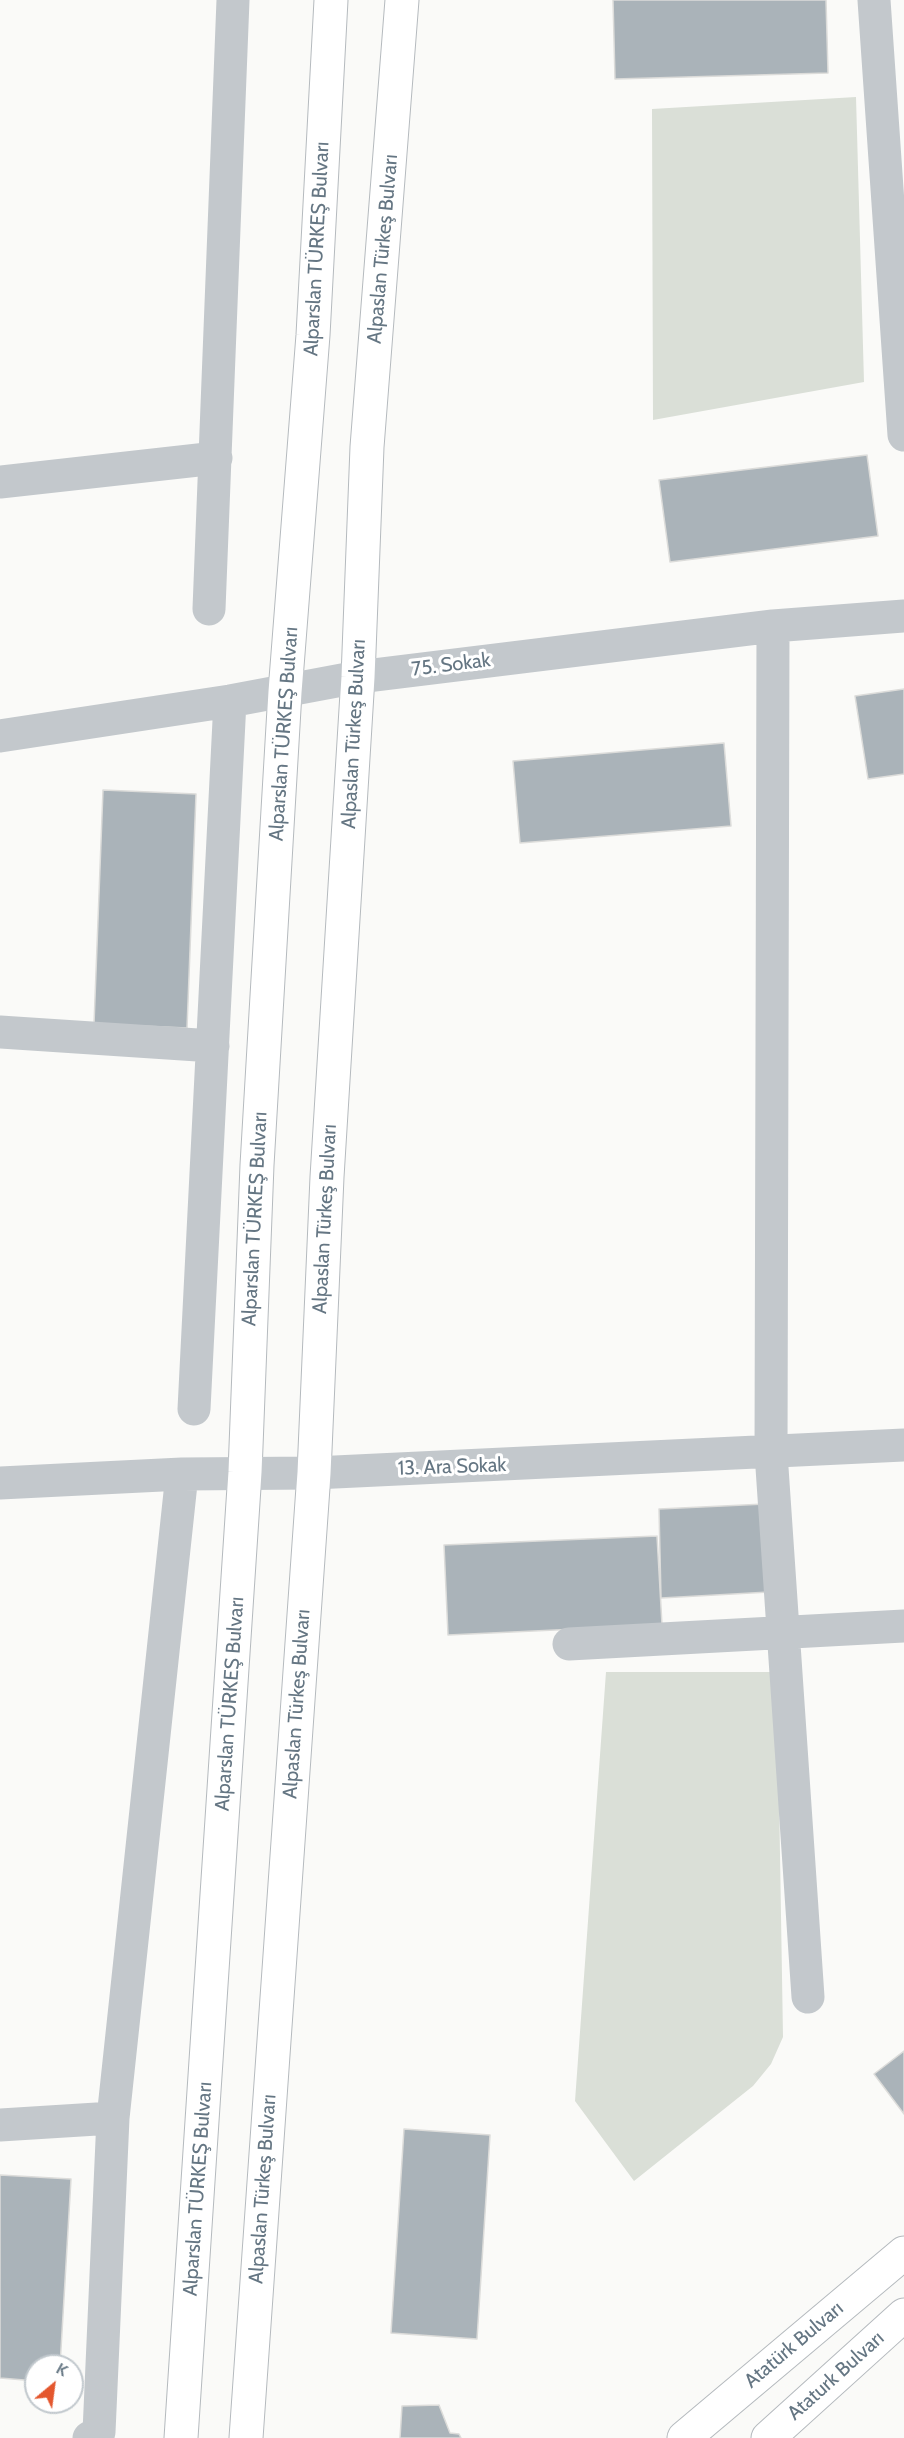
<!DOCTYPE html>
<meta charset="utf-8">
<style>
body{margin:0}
#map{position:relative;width:904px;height:2438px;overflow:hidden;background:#fafaf8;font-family:Cabin,sans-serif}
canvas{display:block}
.north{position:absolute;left:24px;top:2354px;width:60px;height:60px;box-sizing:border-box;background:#fff;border:2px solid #c1c8cd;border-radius:50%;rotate:29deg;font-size:16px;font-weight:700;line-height:24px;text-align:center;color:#657683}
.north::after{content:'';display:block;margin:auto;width:21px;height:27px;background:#e4572e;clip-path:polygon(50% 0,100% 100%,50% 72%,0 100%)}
</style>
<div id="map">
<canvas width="904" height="2438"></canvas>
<div class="north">K</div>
</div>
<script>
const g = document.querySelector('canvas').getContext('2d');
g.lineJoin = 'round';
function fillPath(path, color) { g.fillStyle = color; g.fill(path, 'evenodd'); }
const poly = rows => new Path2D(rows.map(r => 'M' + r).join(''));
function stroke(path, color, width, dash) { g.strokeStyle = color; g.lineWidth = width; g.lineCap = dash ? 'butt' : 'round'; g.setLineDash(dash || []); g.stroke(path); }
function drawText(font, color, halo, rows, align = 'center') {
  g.font = font + ' Cabin,sans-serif'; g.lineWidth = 6; g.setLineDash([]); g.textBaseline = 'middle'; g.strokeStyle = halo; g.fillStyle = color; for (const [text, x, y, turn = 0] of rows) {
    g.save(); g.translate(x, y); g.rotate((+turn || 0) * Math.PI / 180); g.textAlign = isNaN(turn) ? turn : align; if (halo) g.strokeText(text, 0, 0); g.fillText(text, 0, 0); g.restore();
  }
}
fillPath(poly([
 [856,97,864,382,653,420,652,109],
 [606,1672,777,1672,783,2037,771,2064,753,2086,634,2181,575,2101]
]), '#dadfd7');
const building = poly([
 [613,0,826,0,828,73,615,79,613,0],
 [867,455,878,536,670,562,659,480,867,455],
 [904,689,904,774,868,779,855,696,904,689],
 [724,743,731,826,520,843,513,761,724,743],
 [103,790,196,794,187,1028,94,1024,103,790],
 [765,1504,769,1592,661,1598,659,1509,765,1504],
 [657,1536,662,1625,448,1635,444,1545,657,1536],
 [904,2051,904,2114,874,2074,904,2051],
 [404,2129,490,2135,477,2339,391,2333,404,2129],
 [0,2175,71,2179,60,2366,36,2366,36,2381,0,2378,0,2175],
 [439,2405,450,2433,459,2434,461,2438,400,2438,402,2406,439,2405]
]);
fillPath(building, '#aab3b9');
stroke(building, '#dcdcda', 1.5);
const major = poly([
 [181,2438,245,1472,257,1165,285,692,313,335,331,0],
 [246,2438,314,1473,327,1177,358,677,367,447,402,0],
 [684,2438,904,2253],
 [768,2438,904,2315]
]);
stroke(major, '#b5babe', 35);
stroke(poly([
 [874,0,904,435],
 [0,482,216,458],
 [209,609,233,0],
 [773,626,771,1453,808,1997],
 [0,736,230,701,358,677,773,626,904,616],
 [0,1032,213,1046],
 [194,1409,230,701],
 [0,1483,182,1474,314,1473,904,1445],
 [569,1644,904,1626],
 [0,2125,113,2118],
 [89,2438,99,2432,113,2118,182,1474]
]), '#c3c8cc', 33);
stroke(major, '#fff', 33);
drawText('20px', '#657683', '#fff', [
 ["Alparslan TÜRKEŞ Bulvarı",317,249,-87],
 ["Alpaslan Türkeş Bulvarı",383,249,-85],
 ["75. Sokak",451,665,-7],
 ["Alparslan TÜRKEŞ Bulvarı",284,734,-86],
 ["Alpaslan Türkeş Bulvarı",354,734,-87],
 ["Alparslan TÜRKEŞ Bulvarı",255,1219,-87],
 ["Alpaslan Türkeş Bulvarı",325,1219,-87],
 ["13. Ara Sokak",452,1467,-2],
 ["Alparslan TÜRKEŞ Bulvarı",230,1704,-86],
 ["Alpaslan Türkeş Bulvarı",297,1704,-86],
 ["Alparslan TÜRKEŞ Bulvarı",198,2189,-86],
 ["Alpaslan Türkeş Bulvarı",263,2189,-86],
 ["Atatürk Bulvarı",794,2345,-40],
 ["Ataturk Bulvarı",836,2376,-42]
]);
</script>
